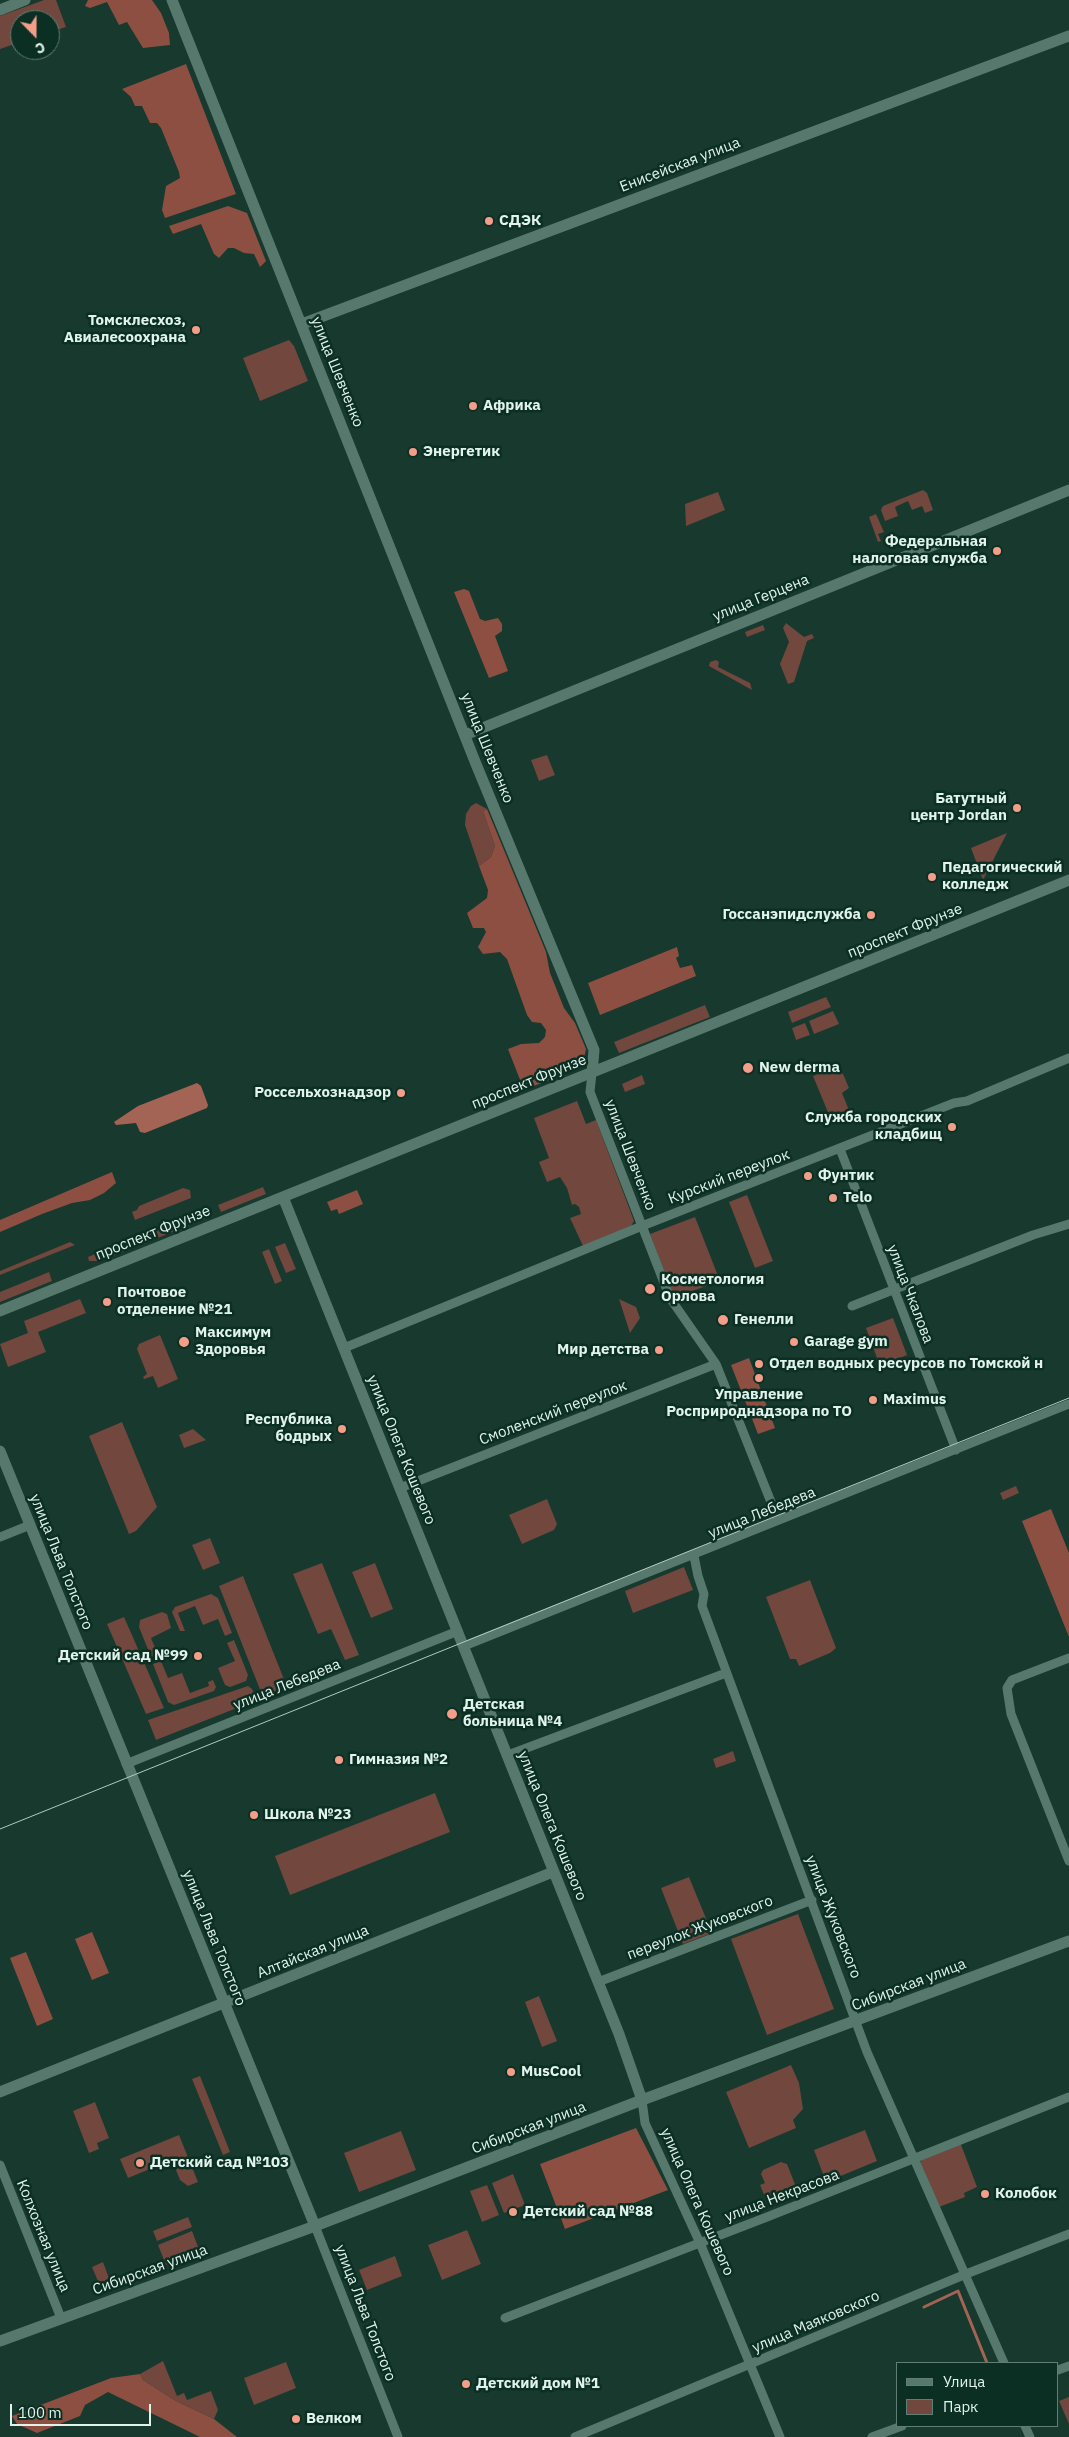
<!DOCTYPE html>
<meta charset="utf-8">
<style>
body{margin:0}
#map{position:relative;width:1069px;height:2437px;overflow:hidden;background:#17392e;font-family:"IBM Plex Sans",sans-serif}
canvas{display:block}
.legend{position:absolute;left:896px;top:2362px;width:162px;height:65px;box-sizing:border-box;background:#0c2f24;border:1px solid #617d74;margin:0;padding:6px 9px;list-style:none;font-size:15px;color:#e1f3ec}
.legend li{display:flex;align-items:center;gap:10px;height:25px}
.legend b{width:25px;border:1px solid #617d74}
.north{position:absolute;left:10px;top:10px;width:50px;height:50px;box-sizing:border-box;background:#0c2f24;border:1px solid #617d74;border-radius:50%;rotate:158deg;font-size:14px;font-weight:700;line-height:20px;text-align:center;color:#e1f3ec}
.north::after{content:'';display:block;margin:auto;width:18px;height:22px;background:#f49e8a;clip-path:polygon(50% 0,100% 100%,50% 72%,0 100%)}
.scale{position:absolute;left:10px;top:2404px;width:141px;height:22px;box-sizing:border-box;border:2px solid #e1f3ec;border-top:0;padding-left:6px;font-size:15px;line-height:18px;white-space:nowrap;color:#e1f3ec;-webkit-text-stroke:4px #0c2f24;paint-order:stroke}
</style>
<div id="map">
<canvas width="1069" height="2437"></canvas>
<ul class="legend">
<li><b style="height:6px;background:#57796d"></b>Улица</li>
<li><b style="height:14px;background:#71473e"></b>Парк</li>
</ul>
<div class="north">С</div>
<div class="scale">100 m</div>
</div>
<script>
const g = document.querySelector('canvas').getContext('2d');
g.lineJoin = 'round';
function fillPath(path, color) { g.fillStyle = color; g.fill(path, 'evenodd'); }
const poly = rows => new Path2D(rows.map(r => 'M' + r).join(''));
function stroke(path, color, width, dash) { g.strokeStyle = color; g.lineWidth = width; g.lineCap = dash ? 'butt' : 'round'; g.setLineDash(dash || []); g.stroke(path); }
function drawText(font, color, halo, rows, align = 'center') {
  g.font = font + ' "IBM Plex Sans",sans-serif'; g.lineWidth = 5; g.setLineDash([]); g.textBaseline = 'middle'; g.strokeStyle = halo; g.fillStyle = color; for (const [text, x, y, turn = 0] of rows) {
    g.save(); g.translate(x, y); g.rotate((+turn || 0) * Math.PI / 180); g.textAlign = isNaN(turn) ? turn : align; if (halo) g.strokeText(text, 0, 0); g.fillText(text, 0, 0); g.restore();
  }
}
fillPath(poly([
 [44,0,56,0,66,27,50,32,50,20,20,20,20,42,0,49,0,16],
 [289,340,294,346,308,381,260,401,243,358],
 [923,490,927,493,933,510,925,513,922,506,912,510,908,501,895,507,898,516,885,521,881,510,883,506],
 [718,492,725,510,686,526,685,504],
 [876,514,884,532,878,534,881,541,878,542,869,517],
 [786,623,804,637,812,634,814,638,807,641,794,682,788,684,780,664,789,642,783,628],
 [763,625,765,630,747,637,745,632],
 [716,660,719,662,718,667,750,683,752,690,709,666,710,662],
 [547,755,555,775,539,781,531,760],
 [476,803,487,809,483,811,495,846,491,857,479,866,465,825,466,814,471,806],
 [1007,833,983,880,971,848],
 [826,997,831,1007,792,1023,788,1012],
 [705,1005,710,1017,619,1053,614,1042],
 [833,1011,839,1024,814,1034,809,1021],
 [805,1023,810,1035,796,1040,792,1028],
 [835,1067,843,1074,849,1088,842,1093,851,1115,832,1122,813,1076],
 [642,1075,645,1084,625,1092,622,1084],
 [577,1101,586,1124,596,1120,634,1221,631,1226,583,1246,570,1218,581,1214,579,1207,575,1204,572,1205,567,1188,560,1177,547,1182,539,1162,549,1158,534,1118],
 [263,1187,266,1194,221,1212,218,1205],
 [183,1188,190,1190,191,1198,135,1220,132,1212,137,1210,139,1206],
 [747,1195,773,1261,755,1268,729,1202],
 [197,1212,205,1219,100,1261,89,1261,88,1257],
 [695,1217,720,1281,676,1297,673,1295,650,1234],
 [70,1242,75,1245,0,1275,0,1271],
 [285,1243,296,1269,286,1273,275,1247],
 [269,1249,282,1281,275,1284,262,1252],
 [49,1272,52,1281,0,1302,0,1292],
 [80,1299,86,1313,38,1332,46,1352,8,1367,0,1344,28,1333,24,1321],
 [619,1299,636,1307,640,1318,630,1333],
 [893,1318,907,1355,880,1366,866,1328],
 [160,1335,178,1379,158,1388,153,1376,144,1379,143,1377,147,1374,137,1349,139,1344],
 [122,1422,157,1507,136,1531,129,1534,89,1436],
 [193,1429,206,1440,184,1448,179,1435],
 [1016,1486,1019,1493,1003,1500,1000,1493],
 [547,1499,557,1524,554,1530,522,1544,509,1515],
 [210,1538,220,1563,203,1570,192,1545],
 [322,1563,359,1655,345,1660,331,1629,318,1634,293,1574],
 [375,1563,393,1609,371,1618,352,1572],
 [684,1567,693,1590,633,1613,625,1591],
 [243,1576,287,1687,263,1697,219,1586],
 [810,1580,836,1648,830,1653,799,1666,796,1659,790,1659,766,1597],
 [211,1594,218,1598,232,1633,225,1636,218,1619,203,1625,195,1606,178,1613,185,1631,180,1631,172,1612,175,1607],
 [162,1612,167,1614,171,1628,151,1638,158,1655,151,1657,139,1627,140,1620],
 [124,1617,164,1708,146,1714,107,1624],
 [234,1640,248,1675,246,1681,230,1687,225,1685,218,1668,235,1661,227,1643],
 [161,1661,168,1678,182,1673,190,1693,209,1686,208,1682,213,1680,216,1687,214,1691,174,1705,168,1702,153,1664],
 [248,1686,252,1689,257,1700,156,1740,148,1720],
 [733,1751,736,1761,716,1768,713,1759],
 [435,1793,450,1832,290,1895,275,1856],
 [689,1877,712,1933,683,1944,661,1888],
 [798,1914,834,2009,767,2035,731,1939],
 [539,1996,557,2041,542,2047,525,2002],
 [791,2065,799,2083,803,2109,793,2120,796,2128,749,2148,726,2092],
 [200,2076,230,2152,223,2155,192,2079],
 [95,2102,109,2138,97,2143,99,2149,89,2153,73,2111],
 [865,2130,877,2161,826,2182,814,2150],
 [401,2131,416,2170,359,2192,344,2153],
 [179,2135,198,2182,188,2186,180,2180,172,2160,128,2178,120,2159],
 [960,2142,977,2187,964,2193,965,2197,939,2207,920,2162,923,2158],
 [781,2162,787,2164,798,2192,768,2204,760,2185,765,2183,761,2174,763,2170],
 [513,2174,525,2205,504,2213,492,2183],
 [487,2185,499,2215,482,2222,470,2191],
 [188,2217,192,2227,157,2241,153,2231],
 [467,2230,481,2264,442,2280,428,2245],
 [192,2231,200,2252,166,2265,158,2245],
 [395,2256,402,2276,367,2290,359,2270],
 [103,2262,110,2281,100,2286,92,2267],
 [163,2361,177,2396,184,2393,187,2400,211,2391,218,2410,214,2419,176,2401,143,2380,140,2374],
 [286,2362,296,2388,254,2405,244,2378],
 [1069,2397,1069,2424,1059,2401]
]), '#71473e');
fillPath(poly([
 [88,0,152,0,161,13,169,33,170,45,143,48,127,22,119,25,107,2,90,8,85,6],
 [186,64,236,194,165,218,162,210,166,186,180,178,179,172,161,128,157,123,150,123,142,106,135,106,131,97,122,89],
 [228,206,247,213,266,261,260,267,254,254,244,253,234,248,228,248,219,258,214,254,201,224,173,234,169,226],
 [464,589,469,591,480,619,485,621,498,618,502,624,502,631,495,636,508,671,489,678,454,592],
 [487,809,546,952,550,973,564,1008,575,1023,586,1049,584,1058,576,1069,524,1090,508,1049,521,1044,539,1043,545,1037,546,1030,541,1023,532,1022,527,1015,507,959,500,952,483,954,478,947,486,932,484,928,473,928,467,913,487,898,488,890,479,866,491,857,495,846,483,811],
 [677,947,679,956,676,958,680,968,692,965,696,976,600,1015,588,983],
 [112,1172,116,1183,104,1193,90,1200,72,1203,42,1214,0,1232,0,1220],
 [357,1190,363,1204,339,1214,337,1209,331,1211,327,1202],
 [749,1358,775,1428,758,1434,731,1365],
 [1051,1509,1069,1553,1069,1637,1022,1521],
 [92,1932,109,1973,92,1980,75,1939],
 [26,1952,53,2019,37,2026,10,1958],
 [636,2128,668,2190,565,2229,540,2164],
 [140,2374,143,2380,176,2401,214,2419,237,2437,200,2437,108,2392,85,2405,80,2416,37,2433,17,2424,12,2416,111,2378]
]), '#8d4f41');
fillPath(poly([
 [197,1083,201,1086,208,1105,207,1108,145,1133,140,1132,136,1123,116,1125,114,1122,138,1106]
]), '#a46455');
stroke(poly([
 [924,2307,958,2291,987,2363]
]), '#a46455', 3);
stroke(poly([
 [592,1073,590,1092,670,1298,716,1364,771,1502],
 [840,1149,956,1450],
 [852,1306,1033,1235,1069,1224],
 [344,1348,642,1226,954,1103,967,1101,1069,1058],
 [400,1488,716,1364],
 [0,1537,30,1525],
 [694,1556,698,1576,704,1594,702,1606,867,2052,1004,2363],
 [464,1646,1069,1404],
 [1069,1658,1012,1680,1007,1688,1011,1714,1069,1861],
 [508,1755,726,1673],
 [126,1764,458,1631],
 [598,1982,812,1900],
 [642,2100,645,2123,700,2243,780,2437],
 [0,2165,61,2318],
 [315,2226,398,2437],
 [505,2318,767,2217,1069,2097],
 [1058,2370,1069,2366],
 [1025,2426,1030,2437],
 [575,2437,966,2274,1069,2234],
 [872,2437,902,2426]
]), '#57796d', 9);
stroke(poly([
 [172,0,476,764,594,1050,592,1073],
 [0,10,25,0],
 [302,324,1069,36],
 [465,735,1069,490],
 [283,1197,619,2034,642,2100],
 [0,1311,1069,880],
 [0,1451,315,2226],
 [0,2092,553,1872],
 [0,2341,315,2226,642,2100,1069,1941]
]), '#57796d', 11);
stroke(poly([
 [0,1829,1069,1398]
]), '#b4c9c2', 1);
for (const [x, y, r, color] of [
 [489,221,5,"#f49e8a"],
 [196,330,5,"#f49e8a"],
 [473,406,5,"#f49e8a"],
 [413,452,5,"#f49e8a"],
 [997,551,5,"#f49e8a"],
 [1017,808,5,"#f49e8a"],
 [932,877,5,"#f49e8a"],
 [871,915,5,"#f49e8a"],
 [748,1068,6,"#f49e8a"],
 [401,1093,5,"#f49e8a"],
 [952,1127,5,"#f49e8a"],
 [808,1176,5,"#f49e8a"],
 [833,1198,5,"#f49e8a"],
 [650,1289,6,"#f49e8a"],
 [107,1302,5,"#f49e8a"],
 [723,1320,6,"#f49e8a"],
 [184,1342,6,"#f49e8a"],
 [794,1342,5,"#f49e8a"],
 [659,1350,5,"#f49e8a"],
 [759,1364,5,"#f49e8a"],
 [759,1378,5,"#f49e8a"],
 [873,1400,5,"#f49e8a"],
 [342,1429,5,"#f49e8a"],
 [198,1656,5,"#f49e8a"],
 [452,1714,6,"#f49e8a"],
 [339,1760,5,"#f49e8a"],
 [254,1815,5,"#f49e8a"],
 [511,2072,5,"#f49e8a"],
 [140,2163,5,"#f49e8a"],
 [985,2194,5,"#f49e8a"],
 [513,2212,5,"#f49e8a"],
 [466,2384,5,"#f49e8a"],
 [296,2419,5,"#f49e8a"]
]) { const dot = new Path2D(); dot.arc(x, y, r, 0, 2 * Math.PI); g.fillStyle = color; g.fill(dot); stroke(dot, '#0c2f24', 2); }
drawText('15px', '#e1f3ec', '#0c2f24', [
 ["Енисейская улица",680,165,-21],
 ["улица Шевченко",337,372,68],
 ["улица Герцена",761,598,-22],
 ["улица Шевченко",487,748,68],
 ["проспект Фрунзе",905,931,-22],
 ["проспект Фрунзе",529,1082,-22],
 ["улица Шевченко",630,1155,69],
 ["Курский переулок",729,1177,-21],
 ["проспект Фрунзе",153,1233,-22],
 ["улица Чкалова",910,1294,69],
 ["Смоленский переулок",553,1413,-21],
 ["улица Олега Кошевого",401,1450,68],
 ["улица Лебедева",762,1513,-22],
 ["улица Льва Толстого",61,1562,68],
 ["улица Лебедева",287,1685,-22],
 ["улица Олега Кошевого",552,1826,68],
 ["улица Жуковского",833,1917,69],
 ["переулок Жуковского",700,1928,-21],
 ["улица Льва Толстого",214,1938,68],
 ["Алтайская улица",313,1952,-22],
 ["Сибирская улица",909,1985,-21],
 ["Сибирская улица",529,2128,-21],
 ["улица Некрасова",782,2196,-21],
 ["улица Олега Кошевого",697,2202,66],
 ["Колхозная улица",43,2236,68],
 ["Сибирская улица",150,2270,-20],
 ["улица Льва Толстого",365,2313,69],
 ["улица Маяковского",816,2322,-23]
]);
drawText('bold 15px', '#e1f3ec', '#0c2f24', [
 ["СДЭК",499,221],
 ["Томсклесхоз,",186,321,"right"],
 ["Авиалесоохрана",186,338,"right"],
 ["Африка",483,406],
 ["Энергетик",423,452],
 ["Федеральная",987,542,"right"],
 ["налоговая служба",987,559,"right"],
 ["Батутный",1007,799,"right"],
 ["центр Jordan",1007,816,"right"],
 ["Педагогический",942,868],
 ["колледж",942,885],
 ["Госсанэпидслужба",861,915,"right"],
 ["New derma",759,1068],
 ["Россельхознадзор",391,1093,"right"],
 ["Служба городских",942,1118,"right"],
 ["кладбищ",942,1135,"right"],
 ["Фунтик",818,1176],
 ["Telo",843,1198],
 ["Косметология",661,1280],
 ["Орлова",661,1297],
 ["Почтовое",117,1293],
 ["отделение №21",117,1310],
 ["Генелли",734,1320],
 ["Максимум",195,1333],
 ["Здоровья",195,1350],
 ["Garage gym",804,1342],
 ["Мир детства",649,1350,"right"],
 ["Отдел водных ресурсов по Томской н",769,1364],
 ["Управление",759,1395,"center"],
 ["Росприроднадзора по ТО",759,1412,"center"],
 ["Maximus",883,1400],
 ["Республика",332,1420,"right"],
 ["бодрых",332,1437,"right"],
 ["Детский сад №99",188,1656,"right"],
 ["Детская",463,1705],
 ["больница №4",463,1722],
 ["Гимназия №2",349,1760],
 ["Школа №23",264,1815],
 ["MusCool",521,2072],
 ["Детский сад №103",150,2163],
 ["Колобок",995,2194],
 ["Детский сад №88",523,2212],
 ["Детский дом №1",476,2384],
 ["Велком",306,2419]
], 'left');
</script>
